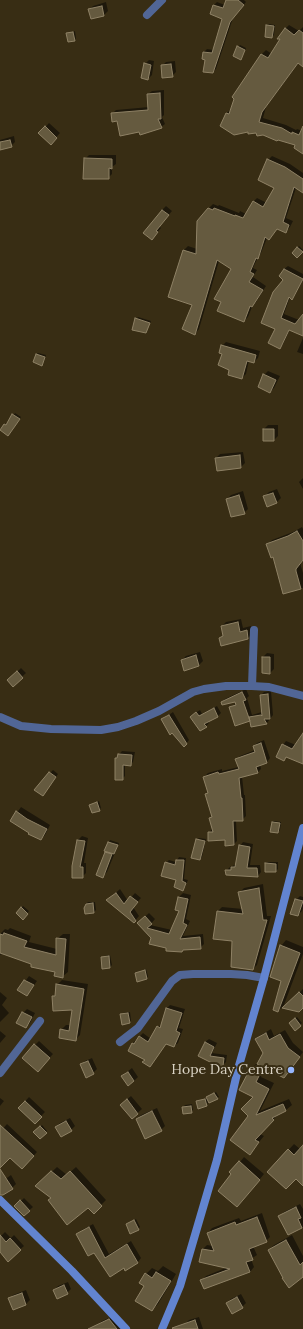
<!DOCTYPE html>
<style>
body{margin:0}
canvas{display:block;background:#382d14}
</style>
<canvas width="303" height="1329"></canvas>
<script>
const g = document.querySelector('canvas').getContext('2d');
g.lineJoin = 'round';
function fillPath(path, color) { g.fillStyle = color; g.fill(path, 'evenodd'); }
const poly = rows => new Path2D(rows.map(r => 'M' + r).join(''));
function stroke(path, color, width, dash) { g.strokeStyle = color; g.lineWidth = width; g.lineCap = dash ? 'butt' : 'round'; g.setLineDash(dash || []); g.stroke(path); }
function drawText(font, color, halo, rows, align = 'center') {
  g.font = font + ' Lora,serif'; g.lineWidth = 4; g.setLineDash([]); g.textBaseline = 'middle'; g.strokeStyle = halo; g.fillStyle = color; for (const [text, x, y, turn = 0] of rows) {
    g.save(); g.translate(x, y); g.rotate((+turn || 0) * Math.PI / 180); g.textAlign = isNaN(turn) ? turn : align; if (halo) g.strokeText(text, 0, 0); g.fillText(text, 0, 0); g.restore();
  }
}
fillPath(poly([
 [227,0,244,0,246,2,233,18,216,69,213,72,204,52,207,49,214,50,224,19,211,14,214,5,217,2,225,5],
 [106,2,108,11,104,15,91,18,89,10,93,6],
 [269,24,275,25,274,35,272,37,267,26],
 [289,25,299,31,303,27,303,62,299,62,266,107,263,118,286,125,296,130,297,129,303,131,303,154,296,145,257,132,227,113,231,109,235,99,233,97,262,54,266,50,272,54,282,38,285,29],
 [75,31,76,38,75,40,67,34],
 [240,45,246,48,242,57,238,47],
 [149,60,154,61,152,75,148,79,145,64],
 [175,61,176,72,172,76,162,66,166,62],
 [164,90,164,115,162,117,165,124,161,127,139,131,118,120,112,114,116,110,149,107,148,94,152,91],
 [49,123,60,133,51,143,40,133],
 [14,136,15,142,11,146,0,149,0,140],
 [89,155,116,155,116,164,112,167,112,174,108,178,85,159],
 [272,156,290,164,303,173,303,190,296,188,286,218,293,221,290,227,286,232,278,228,269,239,267,238,261,253,258,257,253,268,257,270,253,277,266,286,256,302,252,307,248,317,244,321,233,269,219,261,199,329,195,334,193,305,184,250,188,246,197,249,209,208,213,204,218,206,219,205,239,213,240,211,246,214,253,202,257,198,267,203,275,187,268,160],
 [166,206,172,211,159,226,161,228,151,239,162,210],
 [299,246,303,250,297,256,293,253],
 [288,266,303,274,303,280,295,295,292,298,290,297,284,314,299,320,303,335,290,329,283,344,280,348,276,328,285,279,284,269],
 [138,317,151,321,146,332,136,319],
 [303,338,303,354,297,352],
 [226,342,260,351,258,358,254,362,249,360,246,374,242,378,231,369,223,353,222,346],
 [38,353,46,355,41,365,37,354],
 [268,371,280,376,274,388,270,392,264,375],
 [15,413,21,417,10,433,5,425,6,423,8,424],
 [268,425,278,425,278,436,274,440,264,429],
 [243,452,245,463,241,467,216,458,220,454],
 [303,478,303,489,299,482],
 [277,489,281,498,277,502,265,496,269,492],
 [243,491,248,509,244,513,227,499,231,495],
 [302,527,303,529,303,560,300,563,303,573,303,588,283,593,273,556,267,545,272,540,293,532],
 [241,619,243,628,251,626,252,634,248,638,220,638,224,634,222,626,226,622],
 [200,652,203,661,199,665,182,660,186,656],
 [267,653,274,654,274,669,270,673,263,657],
 [21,668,26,673,13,685,9,680],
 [246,689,249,696,247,698,252,715,262,712,261,695,264,692,271,691,273,715,267,723,252,726,250,720,230,707,237,703,235,701,222,702,225,699],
 [217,706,221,713,218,716,208,721,209,723,206,726,194,714,200,710,202,714],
 [173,712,189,740,186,744,163,719],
 [303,735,303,763,287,756,284,760,283,745,286,741,296,745],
 [264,740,270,758,267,762,260,764,261,769,258,772,242,776,244,795,245,795,246,816,242,820,236,820,237,841,234,844,226,839,209,833,212,829,210,818,213,815,206,795,209,792,204,777,208,773,222,769,222,771,239,767,237,759,240,756,255,750,254,746,257,743],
 [122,751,135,752,133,762,130,765,125,764,125,776,122,779,116,758],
 [53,770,58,774,43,795,50,773],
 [99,801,101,808,99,810,90,805],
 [21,807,50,825,45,835,41,839,11,821],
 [274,821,281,822,280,830,278,832,273,822],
 [82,836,88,838,84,863,86,863,86,873,82,877,73,877,78,840],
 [199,838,206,839,202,857,200,859,197,840],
 [110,840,119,843,107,872,103,876,98,874,108,851,106,850],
 [243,842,253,844,250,865,260,865,261,872,258,876,226,871,230,867,237,864,240,846],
 [179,857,186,858,184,879,188,880,185,887,182,889,166,863,169,860,176,862],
 [268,862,278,862,278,869,276,871,266,864],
 [263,884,267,916,271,916,257,965,253,969,218,911,222,907,243,909,239,893,244,888],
 [120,889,128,901,135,893,141,898,133,907,139,916,134,922,108,900],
 [183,893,191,895,186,919,190,921,183,936,203,934,204,944,200,948,184,949,182,951,167,947,152,938,138,923,149,913,155,919,150,925,172,930,181,910,176,909,179,897],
 [300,896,303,897,303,908,302,911,298,915,296,900],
 [88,902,95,902,96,910,94,912,86,904],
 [23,906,29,911,23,918,17,913],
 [10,928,31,936,29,942,57,949,57,939,63,934,70,934,68,972,62,977,56,972,3,953,0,955,0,934,5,929,8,930],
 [286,940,303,947,303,954,284,1005,278,1011,282,980,281,946],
 [110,955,112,965,110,967,103,967,102,958,104,956],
 [146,969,148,976,147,978,136,974],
 [29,976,37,981,27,995,19,990],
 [62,980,88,984,80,1035,75,1040,61,1030,66,1025,71,1025,73,1008,53,997,57,993,57,985],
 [303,989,303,1007,284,1007],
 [0,992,7,998,2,1005,9,1013,0,1022],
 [170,1005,185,1009,179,1028,183,1029,178,1043,174,1046,166,1043,146,1059,130,1050,133,1043,143,1033,151,1039,158,1027,162,1024,167,1008],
 [27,1009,35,1013,30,1023,26,1027,23,1013],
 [130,1012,131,1020,130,1022,121,1015,123,1013],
 [297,1017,302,1023,295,1029,290,1023],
 [271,1029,274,1036,285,1030,293,1043,303,1052,288,1072,265,1067,261,1077,274,1083,260,1111,289,1099,292,1105,286,1110,279,1113,260,1134,264,1136,250,1153,249,1116,254,1097,250,1069,256,1064,258,1065,264,1053,256,1039,261,1035],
 [0,1031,6,1036,0,1043],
 [209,1039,217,1043,212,1053,227,1055,226,1062,223,1065,199,1055,205,1042],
 [39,1041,53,1054,41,1067,35,1045],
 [92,1058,97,1069,93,1073,81,1065,85,1061],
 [132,1068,138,1077,134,1081,122,1076],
 [216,1092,219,1097,217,1098,207,1097],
 [131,1096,142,1109,132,1118,125,1101],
 [29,1097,45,1112,35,1122,20,1107],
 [0,1098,4,1101,0,1106],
 [207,1098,208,1103,206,1105,197,1102],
 [192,1104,193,1110,191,1112,183,1107,185,1105],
 [157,1108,165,1126,161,1130,137,1119,141,1115],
 [70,1118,75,1126,71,1130,56,1127,60,1123],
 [7,1124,37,1152,26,1164,10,1157,0,1167,0,1132],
 [42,1125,47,1131,40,1138,35,1132],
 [294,1144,300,1149,303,1146,303,1178,296,1177,268,1172],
 [244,1157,264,1174,242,1201,232,1174,240,1162],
 [57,1167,67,1175,76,1167,106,1200,94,1212,88,1207,51,1198,37,1186],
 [11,1175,16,1184,12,1188,0,1190,0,1183],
 [24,1198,33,1207,24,1215,16,1206],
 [300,1204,303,1209,303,1227,288,1234,280,1216,284,1212],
 [262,1213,270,1237,266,1241,253,1246,257,1255,251,1259,254,1267,250,1272,202,1280,206,1276,228,1267,203,1249,207,1245,213,1246,208,1233,212,1228,239,1218,241,1221],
 [136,1219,140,1227,138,1229,127,1224],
 [93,1224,109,1254,131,1241,141,1258,138,1262,124,1266,110,1276,94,1252,78,1234,82,1230],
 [5,1232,11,1238,14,1235,24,1246,8,1260,0,1246,0,1237],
 [292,1235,303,1256,303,1276,269,1250,274,1245],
 [163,1266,176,1274,158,1304,152,1310,146,1286,146,1274,152,1268,158,1271],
 [68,1282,71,1289,67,1293,54,1290,58,1286],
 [26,1290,30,1300,26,1304,13,1308,10,1299,13,1295],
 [241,1294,246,1303,242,1307,227,1303,231,1299],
 [115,1315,124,1329,93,1329,102,1321],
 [199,1317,203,1329,187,1329,185,1324,189,1320]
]), '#0007');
const building = poly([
 [226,0,238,0,244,5,230,22,213,73,203,72,205,60,202,59,203,52,212,53,222,19,210,14,213,5,223,8,226,0],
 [102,6,104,16,91,19,88,9,102,6],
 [266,25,274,26,272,38,265,37,266,25],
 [285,28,294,35,299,30,303,33,303,67,298,63,262,112,259,122,282,128,292,134,292,132,299,135,303,126,303,154,294,148,295,145,278,140,277,141,263,135,257,136,256,133,248,134,248,132,234,135,220,126,226,113,229,114,234,99,232,97,261,54,268,58,280,39,277,39,285,28],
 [73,32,75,41,68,42,66,33,73,32],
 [237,46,245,50,241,60,233,56,237,46],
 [144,63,151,65,148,80,141,78,144,63],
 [171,64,173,77,162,78,161,65,171,64],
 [160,93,161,119,158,119,162,128,140,135,139,132,120,136,117,121,112,122,111,113,148,110,147,94,160,93],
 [45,126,57,138,51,145,38,133,45,126],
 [10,140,12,147,0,150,0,142,10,140],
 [84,158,112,159,112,169,109,168,109,179,83,179,84,158],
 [267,159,285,167,303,179,303,193,294,187,283,222,289,225,286,233,277,229,269,240,265,237,258,259,256,258,250,272,254,274,249,282,263,290,252,307,250,306,244,322,217,311,221,302,214,299,231,269,217,260,195,335,182,329,192,305,168,297,183,250,196,254,197,221,208,208,213,210,214,208,235,216,235,215,243,218,253,201,263,207,274,188,258,180,267,159],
 [162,210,169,215,156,231,158,232,152,240,143,233,162,210],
 [297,247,303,252,297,258,292,253,297,247],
 [284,269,303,279,292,300,289,297,281,318,295,324,303,314,303,336,289,330,280,349,268,343,275,329,261,323,273,292,283,280,279,276,284,269],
 [135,318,150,323,146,333,132,330,135,318],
 [221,345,256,355,254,363,247,361,242,379,228,375,229,370,218,365,222,354,219,353,221,345],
 [36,354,45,357,42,366,33,362,36,354],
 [263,374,276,380,270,393,258,387,263,374],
 [12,414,20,419,8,436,0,430,4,424,6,425,12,414],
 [263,429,274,429,274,441,263,441,263,429],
 [240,455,241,468,217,471,215,458,240,455],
 [273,493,277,503,267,507,263,496,273,493],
 [239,495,245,514,231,517,226,499,239,495],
 [297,531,303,541,303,560,296,569,296,571,301,589,283,594,273,557,271,558,266,544,288,536,297,531],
 [238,622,240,632,247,630,248,639,221,646,219,638,223,636,221,626,238,622],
 [196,655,199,666,184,671,181,660,196,655],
 [262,657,270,657,270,674,262,673,262,657],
 [17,671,23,678,13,687,7,680,17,671],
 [242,692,246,700,243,701,250,721,235,726,229,707,236,705,235,702,222,705,221,702,242,692],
 [268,694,270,719,264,719,267,724,251,727,249,717,261,715,262,716,260,695,268,694],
 [214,708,218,717,204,724,207,727,200,731,190,717,196,712,199,716,214,708],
 [169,715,187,744,184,747,172,733,170,735,161,719,169,715],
 [303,733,303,764,286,757,284,761,276,757,282,744,292,749,303,733],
 [261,743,267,763,256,767,258,773,239,778,241,798,242,798,243,821,233,821,234,845,225,846,225,840,208,841,208,832,213,832,209,818,212,817,205,794,208,793,203,777,218,772,219,774,239,769,235,759,255,752,253,746,261,743],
 [118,754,132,755,131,766,123,765,123,780,115,780,115,758,117,758,118,754],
 [49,772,56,777,43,796,34,790,49,772],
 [97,802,100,811,92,813,89,805,97,802],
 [16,811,27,819,47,829,41,840,28,834,29,833,10,821,16,811],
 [272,822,280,823,278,833,270,832,272,822],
 [196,839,205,841,200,860,191,858,196,839],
 [77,840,85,841,80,867,83,867,83,878,72,878,72,866,77,840],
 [108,842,118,845,114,854,104,851,108,842],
 [239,845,250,847,247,868,257,868,258,877,226,875,225,870,231,870,231,867,235,867,239,845],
 [105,852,112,854,103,878,96,875,105,852],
 [176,860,184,860,182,881,186,883,183,891,174,887,176,880,161,876,165,862,175,865,176,860],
 [265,863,276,864,276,872,265,872,265,863],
 [259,888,263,920,267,920,253,970,231,967,232,941,213,939,217,911,243,914,238,892,259,888],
 [116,893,124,904,130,896,138,902,130,912,136,921,134,923,106,900,116,893],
 [178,897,188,899,183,923,187,925,180,939,200,937,201,949,183,950,182,952,166,951,166,948,149,944,151,938,137,923,145,916,152,924,147,928,169,934,179,911,175,910,178,897],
 [295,899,303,901,298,916,290,914,295,899],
 [93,903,94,913,85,914,84,908,86,904,93,903],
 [21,907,28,914,23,920,16,913,21,907],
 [4,933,27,941,24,947,56,955,56,938,66,939,63,978,54,976,55,972,31,967,31,964,0,953,0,934,3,935,4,933],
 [280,945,300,953,278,1012,273,1010,281,981,270,977,280,945],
 [109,956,110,968,102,969,101,957,109,956],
 [145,970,147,979,137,982,135,973,145,970],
 [24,980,34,985,27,996,17,990,24,980],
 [56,984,84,989,76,1041,59,1038,60,1029,69,1031,72,1010,53,1011,52,996,55,996,56,984],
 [299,992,303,996,303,1008,299,1012,282,1008,299,992],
 [166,1008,182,1013,176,1031,180,1033,174,1047,166,1044,150,1067,142,1062,145,1060,128,1051,132,1043,134,1044,139,1036,148,1042,157,1026,160,1028,166,1008],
 [22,1012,32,1017,26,1028,16,1023,22,1012],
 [128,1013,130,1023,122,1025,120,1014,128,1013],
 [295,1018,301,1026,295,1031,289,1023,295,1018],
 [266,1033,269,1040,280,1034,288,1048,300,1057,284,1078,257,1064,263,1053,255,1039,266,1033],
 [205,1042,214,1047,210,1056,224,1058,223,1066,214,1065,214,1064,198,1056,205,1042],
 [34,1044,50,1058,38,1072,22,1058,34,1044],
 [88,1061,94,1074,86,1078,80,1064,88,1061],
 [250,1069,260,1074,256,1082,269,1089,256,1115,283,1104,286,1111,272,1118,274,1120,255,1140,259,1142,250,1155,230,1140,248,1116,241,1109,253,1097,239,1090,250,1069],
 [128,1072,134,1081,128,1086,121,1076,128,1072],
 [214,1093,218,1099,209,1103,206,1097,214,1093],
 [127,1099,138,1114,132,1119,120,1105,127,1099],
 [205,1099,207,1106,198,1109,196,1101,205,1099],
 [25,1101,42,1117,35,1124,18,1108,25,1101],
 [191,1106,192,1113,183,1114,182,1107,191,1106],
 [152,1111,162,1131,145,1139,136,1119,152,1111],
 [66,1121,72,1131,61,1137,55,1127,66,1121],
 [0,1125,34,1156,22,1169,10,1158,0,1168,0,1125],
 [40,1126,47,1133,40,1139,33,1132,40,1126],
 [303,1145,303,1186,296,1179,286,1189,267,1172,288,1149,294,1155,303,1145],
 [239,1161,260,1180,237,1207,218,1191,231,1174,229,1172,239,1161],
 [0,1169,13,1189,3,1195,0,1195,0,1169],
 [51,1171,61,1179,70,1171,102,1206,94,1214,88,1208,67,1225,48,1200,51,1198,35,1186,51,1171],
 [20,1200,30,1211,24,1216,14,1206,20,1200],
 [296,1207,301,1218,298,1219,302,1228,288,1235,278,1216,296,1207],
 [257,1217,267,1242,249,1249,253,1260,246,1262,250,1272,204,1289,200,1280,230,1269,199,1262,202,1249,214,1251,207,1233,235,1222,236,1225,257,1217],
 [134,1220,139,1230,130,1234,126,1224,134,1220],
 [89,1227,105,1258,127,1244,138,1263,125,1271,124,1268,110,1277,94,1253,88,1256,76,1234,89,1227],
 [0,1235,6,1242,10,1238,21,1250,8,1262,0,1252,0,1235],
 [286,1240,300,1265,303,1262,303,1277,289,1288,282,1278,283,1278,268,1250,286,1240],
 [156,1272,171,1281,152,1311,135,1301,144,1286,139,1283,145,1273,152,1278,156,1272],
 [64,1285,68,1294,57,1299,53,1290,64,1285],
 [22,1293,26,1305,13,1310,8,1298,22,1293],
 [237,1297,243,1308,232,1314,226,1303,237,1297],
 [109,1319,117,1329,88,1329,109,1319],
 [195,1320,198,1329,173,1329,172,1328,195,1320]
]);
fillPath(building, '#655a3f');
stroke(building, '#8e8165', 1);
stroke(poly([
 [147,15,162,0],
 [252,686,254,630],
 [0,717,21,726,51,729,101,730,118,727,136,721,159,711,193,692,204,689,226,686,252,686,269,687,303,696],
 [120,1042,138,1028,172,981,180,975,193,974,231,974,247,975,264,978],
 [0,1073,40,1021]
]), '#516696', 8);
stroke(poly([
 [0,1200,72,1271,126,1329],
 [162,1329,180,1286,217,1160,238,1069,264,978,303,828]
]), '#6284d0', 8);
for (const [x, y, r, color] of [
 [291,1070,4,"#96b6fd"]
]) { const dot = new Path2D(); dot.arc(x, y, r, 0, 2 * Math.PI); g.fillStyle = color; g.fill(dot); stroke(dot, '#382d14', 1.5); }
drawText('14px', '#dad3c4', '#382d14', [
 ["Hope Day Centre",283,1070]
], 'right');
</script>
